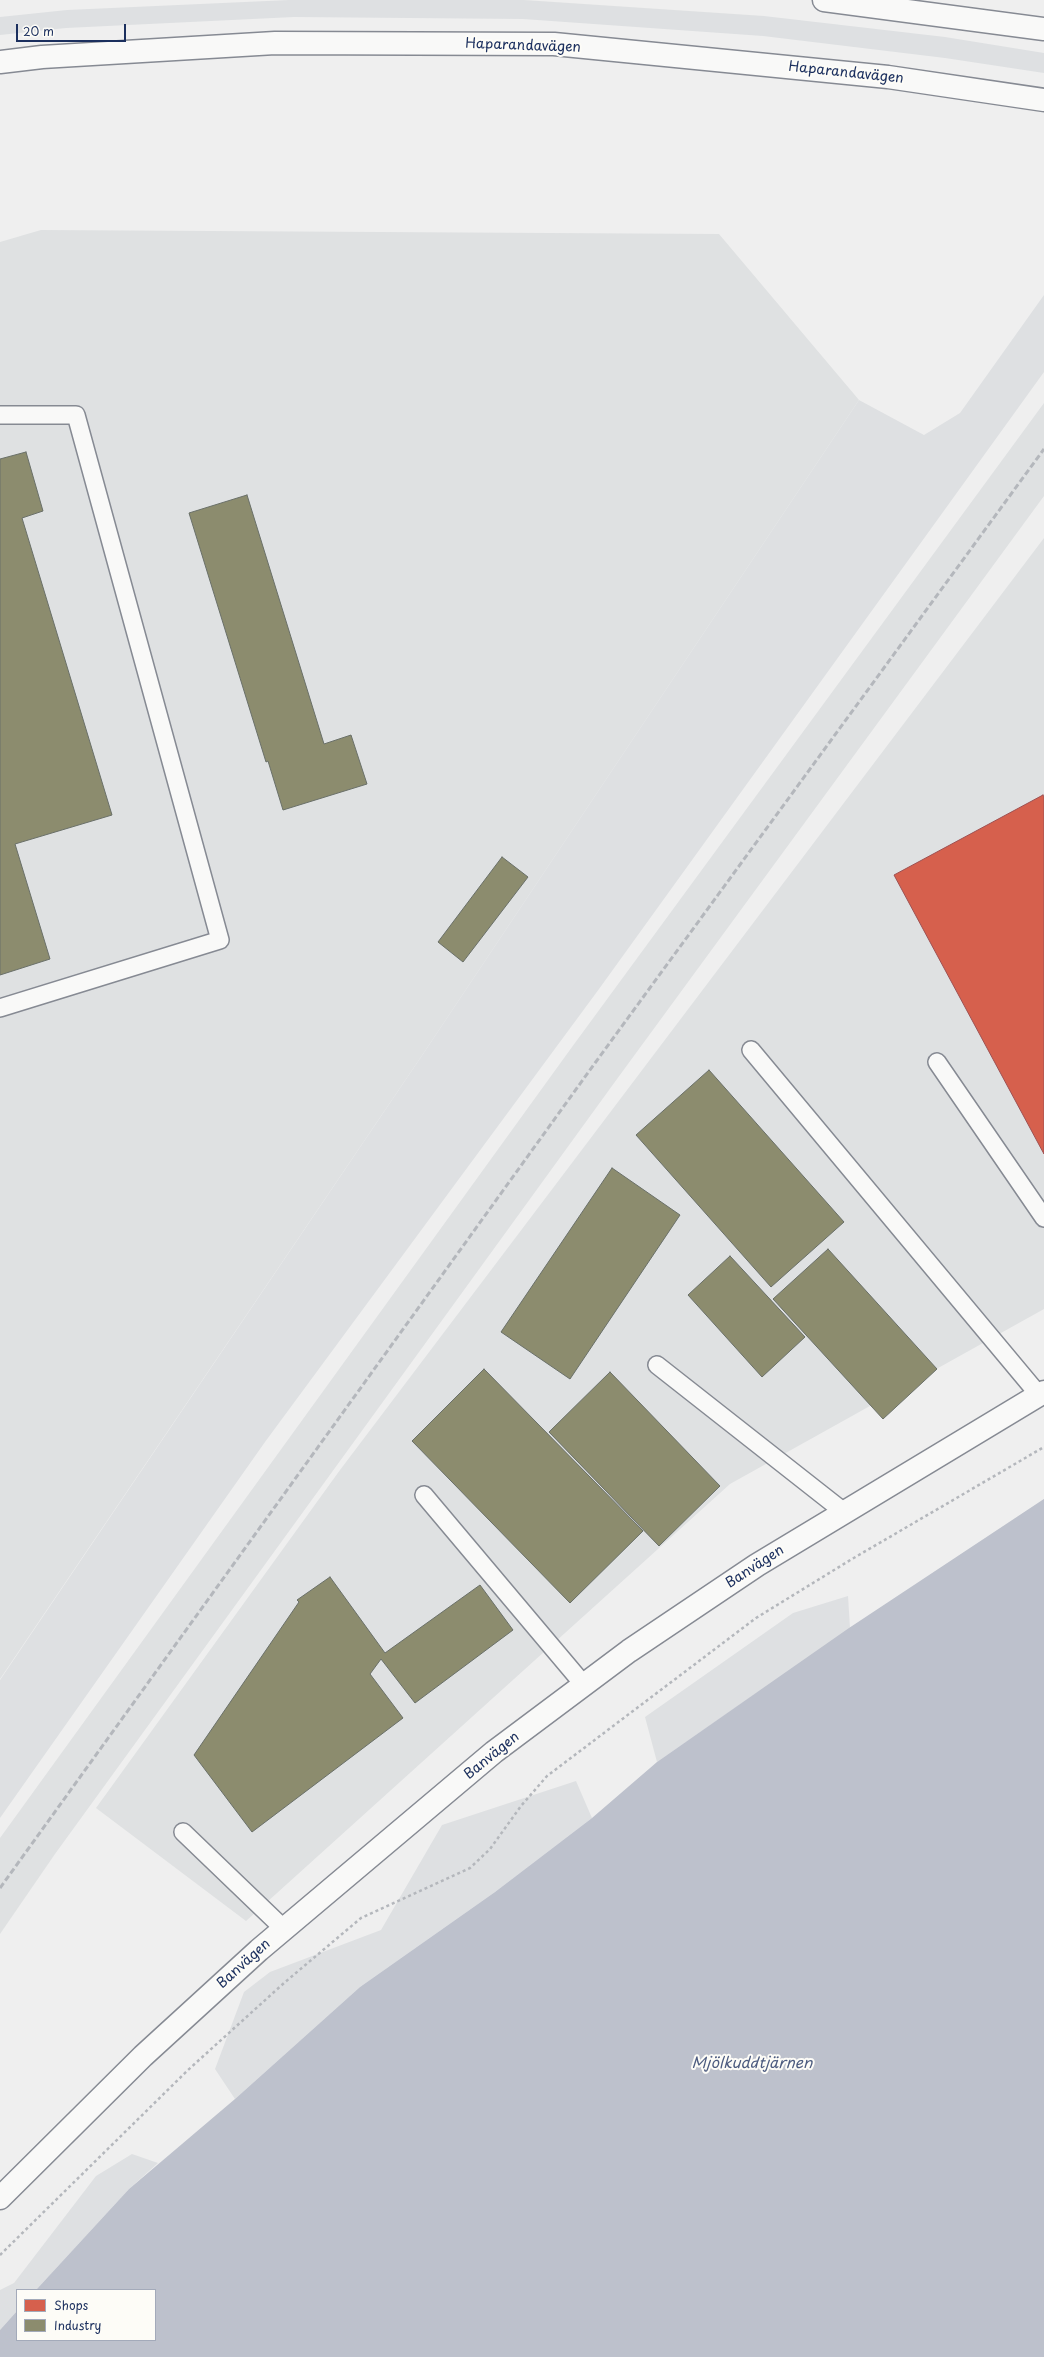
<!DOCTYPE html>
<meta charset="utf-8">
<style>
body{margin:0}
#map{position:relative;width:1044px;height:2357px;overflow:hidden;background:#efefef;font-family:"Playpen Sans",sans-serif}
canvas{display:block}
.legend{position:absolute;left:16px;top:2289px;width:140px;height:52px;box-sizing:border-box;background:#fdfcf7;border:1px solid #a3aaba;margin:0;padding:5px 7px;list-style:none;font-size:12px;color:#1b2f5e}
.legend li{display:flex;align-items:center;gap:8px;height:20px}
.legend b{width:20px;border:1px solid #a3aaba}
.scale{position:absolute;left:16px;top:24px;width:110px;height:18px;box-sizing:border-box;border:2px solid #1b2f5e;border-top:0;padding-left:5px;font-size:12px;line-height:14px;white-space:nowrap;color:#1b2f5e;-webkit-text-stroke:3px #fdfcf7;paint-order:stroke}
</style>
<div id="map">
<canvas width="1044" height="2357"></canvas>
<ul class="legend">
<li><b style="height:11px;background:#d6604d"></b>Shops</li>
<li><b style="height:11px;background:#8c8c6e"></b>Industry</li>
</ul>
<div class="scale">20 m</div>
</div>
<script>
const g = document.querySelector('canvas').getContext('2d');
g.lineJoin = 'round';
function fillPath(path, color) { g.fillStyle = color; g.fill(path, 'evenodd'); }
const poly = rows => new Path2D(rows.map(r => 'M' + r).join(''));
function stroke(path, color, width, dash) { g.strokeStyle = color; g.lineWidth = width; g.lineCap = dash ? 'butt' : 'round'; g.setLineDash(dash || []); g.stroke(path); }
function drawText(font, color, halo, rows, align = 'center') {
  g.font = font + ' "Playpen Sans",sans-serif'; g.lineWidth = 4; g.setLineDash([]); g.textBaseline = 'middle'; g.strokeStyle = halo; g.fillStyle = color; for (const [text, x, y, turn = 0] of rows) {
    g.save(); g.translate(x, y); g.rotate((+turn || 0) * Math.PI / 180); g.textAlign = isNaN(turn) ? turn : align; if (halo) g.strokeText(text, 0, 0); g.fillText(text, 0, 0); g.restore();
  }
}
fillPath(poly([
 [41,230,719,234,859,400,423,1054,0,1679,0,242],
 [1044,403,1044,496,617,1079,55,1854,0,1934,0,1838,572,1047],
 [1044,538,1044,1309,730,1484,246,1921,96,1808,340,1470]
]), '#dfe1e2');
fillPath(poly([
 [289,0,524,0,764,16,945,37,1044,53,1044,73,945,58,763,36,523,19,294,17,66,28,0,35,0,17,67,10],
 [1044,295,1044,372,599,989,265,1442,0,1818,0,1680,423,1054,859,400,924,435,960,413],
 [1044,1499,1044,1636,758,1692,657,1762,645,1717,793,1613,848,1596,850,1628],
 [576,1781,592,1818,495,1892,360,1987,235,2099,215,2069,244,1992,270,1972,381,1930,442,1825],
 [132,2154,158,2163,129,2189,36,2290,17,2290,17,2311,0,2330,0,2290,14,2283,96,2176]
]), '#dee0e2');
fillPath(poly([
 [1044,1499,1044,2357,0,2357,0,2330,17,2311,17,2340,155,2340,155,2290,36,2290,129,2189,235,2099,360,1987,495,1892,592,1818,657,1762,849,1628]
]), '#bdc1cc');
const shops = poly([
 [1043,795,1044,797,1044,1154,894,875,1043,795]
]);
fillPath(shops, '#d6604d');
stroke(shops, '#9e5152', 1);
const industry = poly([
 [26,452,43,511,22,518,112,815,15,844,50,959,0,975,0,459,26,452],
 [247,495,324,744,351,735,367,784,283,810,268,761,266,762,189,513,247,495],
 [502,857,528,877,463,962,438,942,502,857],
 [709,1070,844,1222,771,1287,636,1135,709,1070],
 [612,1168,680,1215,570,1379,501,1332,612,1168],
 [828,1249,937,1369,883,1419,773,1299,828,1249],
 [730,1256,805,1337,762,1377,688,1295,730,1256],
 [484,1369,643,1531,570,1603,412,1441,484,1369],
 [610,1372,720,1486,659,1546,549,1432,610,1372],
 [330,1577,385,1653,480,1585,513,1630,415,1703,381,1659,370,1674,403,1718,252,1832,194,1755,299,1602,297,1600,330,1577]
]);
fillPath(industry, '#8c8c6e');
stroke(industry, '#6a7069', 1);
const lane = poly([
 [0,415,76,415,220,940,0,1008],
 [751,1050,1039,1395],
 [937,1062,1044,1218],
 [657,1365,844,1512],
 [424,1495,584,1685],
 [183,1832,284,1929]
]);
const secondary = poly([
 [824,0,1044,29],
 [0,62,42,57,275,43,554,44,888,77,1044,100],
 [0,2198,143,2056,259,1950,494,1752,629,1651,757,1565,1044,1392]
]);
stroke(lane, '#868a93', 20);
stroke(secondary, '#868a93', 25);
stroke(poly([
 [0,2255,188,2070,284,1983,361,1918,470,1868,490,1849,521,1806,547,1776,756,1618,852,1559,1044,1447]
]), '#b4b7bc', 2.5, [3, 3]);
stroke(lane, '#f9f9f8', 17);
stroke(secondary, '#f9f9f8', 22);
stroke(poly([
 [0,1888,595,1063,1044,449]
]), '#b4b7bc', 3, [6, 3]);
drawText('14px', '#1b2f5e', '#fdfcf7', [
 ["Haparandavägen",523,46,2],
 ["Haparandavägen",846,73,6],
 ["Banvägen",755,1567,-33],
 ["Banvägen",492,1756,-39],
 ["Banvägen",244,1964,-42]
]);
drawText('italic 15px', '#4c5b7f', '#fdfcf7', [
 ["Mjölkuddtjärnen",752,2064]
]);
</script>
